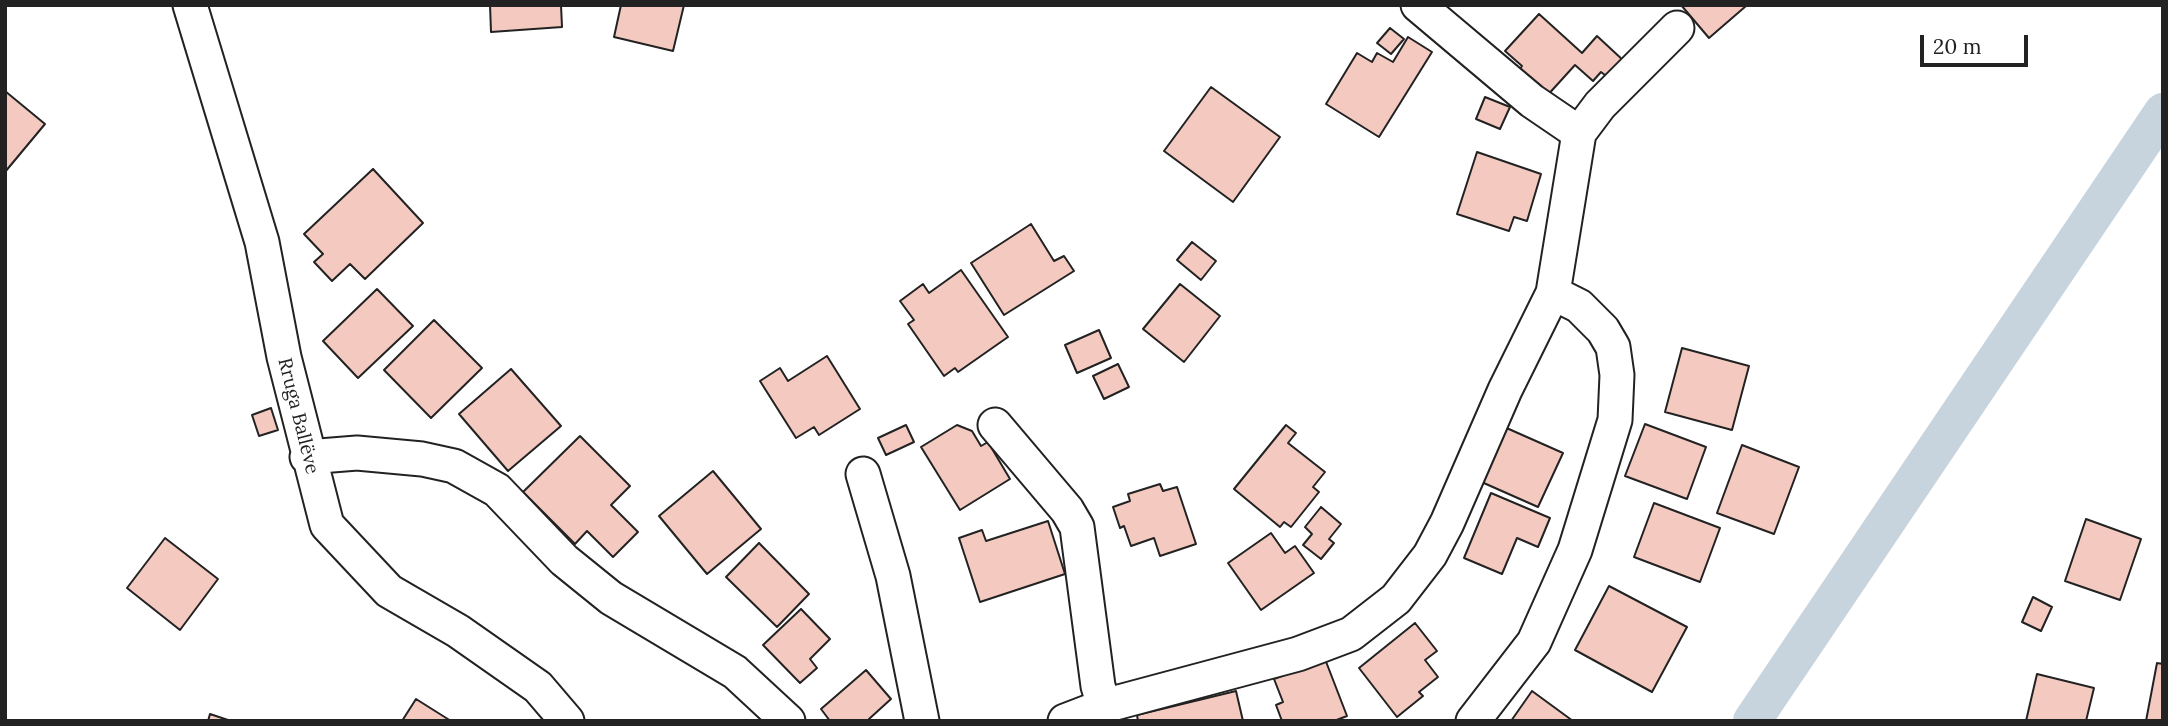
<!DOCTYPE html>
<meta charset="utf-8">
<style>
body{margin:0}
#map{position:relative;width:2168px;height:726px;overflow:hidden;background:#fff;font-family:Lora,serif}
canvas{display:block}
.frame{position:absolute;inset:0;border:7px solid #222;pointer-events:none}
.scale{position:absolute;left:1920px;top:35px;width:108px;height:32px;box-sizing:border-box;border:4px solid #222;border-top:0;padding-left:9px;font-size:21px;line-height:24px;white-space:nowrap;color:#222;-webkit-text-stroke:5px #fff;paint-order:stroke}
</style>
<div id="map">
<canvas width="2168" height="726"></canvas>
<div class="frame"></div>
<div class="scale">20 m</div>
</div>
<script>
const g = document.querySelector('canvas').getContext('2d');
g.lineJoin = 'round';
const poly = rows => new Path2D(rows.map(r => 'M' + r).join(''));
function stroke(path, color, width, dash) { g.strokeStyle = color; g.lineWidth = width; g.lineCap = dash ? 'butt' : 'round'; g.setLineDash(dash || []); g.stroke(path); }
function fillPath(path, color) { g.fillStyle = color; g.fill(path, 'evenodd'); }
function drawText(font, color, halo, rows, align = 'center') {
  g.font = font + ' Lora,serif'; g.lineWidth = 5; g.setLineDash([]); g.textBaseline = 'middle'; g.strokeStyle = halo; g.fillStyle = color; for (const [text, x, y, turn = 0] of rows) {
    g.save(); g.translate(x, y); g.rotate((+turn || 0) * Math.PI / 180); g.textAlign = isNaN(turn) ? turn : align; if (halo) g.strokeText(text, 0, 0); g.fillText(text, 0, 0); g.restore();
  }
}
stroke(poly([
 [1752,721,2163,112]
]), '#c7d3dd', 38);
const building = poly([
 [490,5,561,5,562,27,491,32,490,5],
 [621,5,684,5,673,51,614,37,621,5],
 [1681,5,1746,5,1746,6,1709,38,1681,5],
 [1539,14,1582,53,1597,36,1625,62,1610,79,1601,72,1593,81,1575,65,1545,98,1517,73,1522,66,1505,51,1539,14],
 [1390,28,1404,39,1391,54,1377,43,1390,28],
 [1408,37,1432,52,1379,137,1326,104,1357,53,1372,62,1377,53,1393,62,1408,37],
 [1211,87,1280,137,1233,202,1164,151,1211,87],
 [5,91,45,124,5,172,5,91],
 [1485,97,1510,107,1500,129,1476,119,1485,97],
 [1477,152,1541,174,1527,221,1514,217,1509,231,1457,214,1477,152],
 [373,169,423,223,365,279,350,264,332,281,314,262,323,254,304,234,373,169],
 [1031,224,1054,261,1064,256,1074,271,1004,315,971,263,1031,224],
 [1192,242,1216,261,1201,280,1177,260,1192,242],
 [961,270,1008,337,958,372,955,368,944,376,908,324,914,320,900,301,923,284,929,293,961,270],
 [1180,284,1220,316,1184,362,1143,329,1180,284],
 [377,289,413,326,358,378,323,341,377,289],
 [434,320,482,368,431,418,384,370,434,320],
 [1099,330,1111,358,1077,373,1065,345,1099,330],
 [1682,348,1749,366,1732,430,1665,412,1682,348],
 [827,356,860,409,819,435,814,427,796,438,760,381,780,368,788,381,827,356],
 [1118,364,1129,387,1104,399,1093,376,1118,364],
 [511,369,561,426,508,471,459,414,511,369],
 [271,408,278,430,259,436,252,415,271,408],
 [1645,424,1706,447,1687,499,1625,476,1645,424],
 [906,425,914,442,886,455,878,438,906,425],
 [957,425,972,431,981,446,988,442,1010,479,960,510,921,447,957,425],
 [1286,425,1296,433,1288,443,1325,472,1313,487,1319,492,1291,527,1284,522,1280,527,1234,489,1286,425],
 [1502,426,1563,453,1538,507,1477,480,1502,426],
 [580,436,630,486,611,505,638,532,613,557,587,531,575,544,523,492,580,436],
 [1742,445,1799,467,1774,534,1717,513,1742,445],
 [713,471,761,529,707,574,659,516,713,471],
 [1160,484,1163,491,1177,487,1196,544,1160,556,1154,538,1131,546,1124,526,1120,528,1113,507,1130,501,1128,494,1160,484],
 [1491,493,1550,518,1538,547,1517,538,1502,574,1464,558,1491,493],
 [1654,503,1720,528,1700,582,1634,557,1654,503],
 [1321,507,1341,524,1329,539,1334,543,1321,559,1303,545,1312,534,1305,527,1321,507],
 [2086,519,2141,539,2120,600,2065,581,2086,519],
 [1048,521,1065,574,980,602,959,538,982,530,986,541,1048,521],
 [1271,533,1285,553,1295,546,1314,573,1261,610,1228,563,1271,533],
 [165,538,218,579,180,630,127,588,165,538],
 [759,543,809,594,777,627,726,577,759,543],
 [1609,586,1687,627,1652,692,1575,650,1609,586],
 [2033,597,2052,607,2041,631,2022,622,2033,597],
 [801,609,830,639,810,659,817,668,800,683,763,645,801,609],
 [1415,623,1437,651,1425,660,1438,677,1419,692,1423,696,1397,717,1359,668,1415,623],
 [1325,659,1347,716,1334,721,1282,721,1276,705,1283,702,1274,679,1325,659],
 [2157,663,2163,664,2163,721,2146,721,2157,663],
 [866,670,891,699,869,719,871,721,830,721,821,709,866,670],
 [2037,674,2094,688,2086,721,2026,721,2037,674],
 [1236,691,1243,721,1138,721,1137,715,1236,691],
 [1532,691,1573,721,1511,721,1532,691],
 [416,699,451,721,402,721,416,699],
 [210,714,231,721,208,721,210,714]
]);
fillPath(building, '#f3c9c0');
stroke(building, '#222', 2);
const minor = poly([
 [190,5,262,242,284,357,327,525,389,591,458,631,538,687,567,721],
 [1579,133,1600,105,1677,28],
 [995,425,1067,510,1077,527,1098,686,1104,706],
 [307,457,357,453,422,459,454,466,497,490,564,560,611,598,735,672,788,721],
 [863,474,893,576,922,721],
 [1065,721,1104,706,1298,654,1351,634,1396,599,1430,555,1447,523,1505,390,1553,293,1579,133,1532,101,1418,5],
 [1473,721,1534,642,1575,550,1615,420,1617,375,1613,347,1603,330,1579,306,1553,293]
]);
stroke(minor, '#222', 37);
stroke(minor, '#fff', 33);
drawText('19px', '#222', '#fff', [
 ["Rruga Ballëve",298,416,76]
]);
</script>
